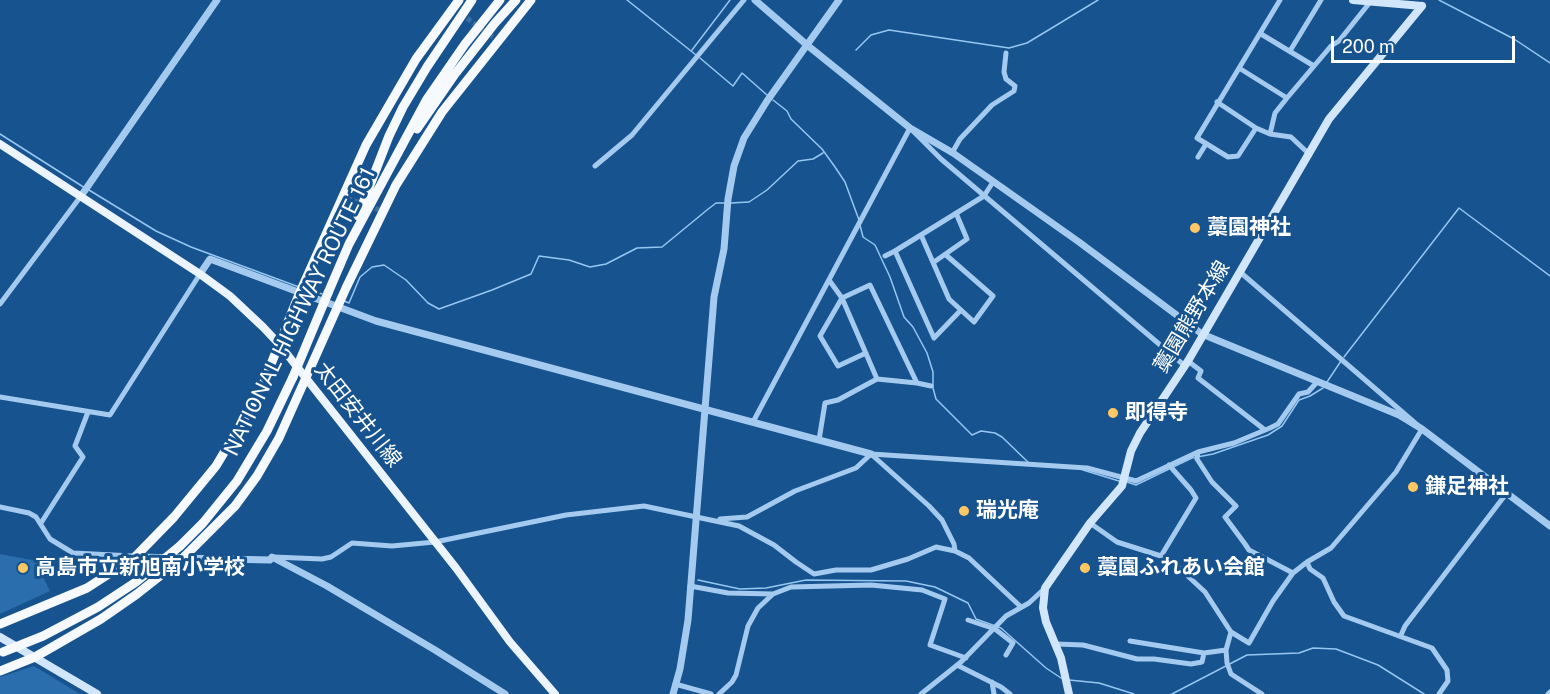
<!DOCTYPE html>
<meta charset="utf-8">
<style>
body{margin:0}
#map{position:relative;width:1550px;height:694px;overflow:hidden;background:#17538f;font-family:"Public Sans",sans-serif}
canvas{display:block}
.scale{position:absolute;left:1331px;top:36px;width:184px;height:27px;box-sizing:border-box;border:3px solid #fff;border-top:0;padding-left:8px;font-size:18px;line-height:21px;white-space:nowrap;color:#fff;-webkit-text-stroke:4px #17538f;paint-order:stroke}
</style>
<div id="map">
<canvas width="1550" height="694"></canvas>
<div class="scale">200 m</div>
</div>
<script>
const g = document.querySelector('canvas').getContext('2d');
g.lineJoin = 'round';
function fillPath(path, color) { g.fillStyle = color; g.fill(path, 'evenodd'); }
const poly = rows => new Path2D(rows.map(r => 'M' + r).join(''));
function stroke(path, color, width, dash) { g.strokeStyle = color; g.lineWidth = width; g.lineCap = dash ? 'butt' : 'round'; g.setLineDash(dash || []); g.stroke(path); }
function drawText(font, color, halo, rows, align = 'center') {
  g.font = font + ' "Public Sans","Noto Sans JP",sans-serif'; g.lineWidth = 6; g.setLineDash([]); g.textBaseline = 'middle'; g.strokeStyle = halo; g.fillStyle = color; for (const [text, x, y, turn = 0] of rows) {
    g.save(); g.translate(x, y); g.rotate((+turn || 0) * Math.PI / 180); g.textAlign = isNaN(turn) ? turn : align; if (halo) g.strokeText(text, 0, 0); g.fillText(text, 0, 0); g.restore();
  }
}
fillPath(poly([
 [0,554,42,562,42,575,50,591,0,614],
 [34,666,80,694,0,694,0,677]
]), '#2a6ead');
stroke(poly([
 [627,0,696,55],
 [1439,0,1514,39,1550,63],
 [692,50,730,0],
 [856,50,871,35,889,30,1009,48,1027,43,1098,0],
 [700,58,733,86,742,73,767,95],
 [773,100,787,111,791,119,822,149,835,167,845,182,859,220],
 [0,134,85,188],
 [89,190,156,231,191,247,299,287],
 [731,203,749,202,767,190,798,161,813,159,823,153],
 [860,225,863,237,875,245,890,277,904,317,913,327,927,353,933,372,933,388,936,399,972,435,981,431,995,433,1002,437,1029,463],
 [307,289,322,294],
 [344,301,349,303,360,277,372,267,384,265,406,280,428,303,439,309,492,290,531,274,539,256,569,260,590,267,606,264,637,248,662,247,707,210,716,203,726,203],
 [1344,357,1459,208,1550,276],
 [1327,382,1341,361],
 [1173,467,1192,458,1213,454,1268,435,1282,426,1299,400,1310,396,1323,388],
 [1083,470,1119,481],
 [1127,482,1136,485,1169,469],
 [698,580,740,589,766,588,806,580,906,581,935,587,968,603,976,619,1001,628,1046,668,1061,678],
 [1069,680,1099,683,1134,694],
 [1172,694,1247,655,1299,653,1313,648,1336,649,1378,665,1424,694]
]), '#96c7f2', 1.5);
stroke(poly([
 [461,14,493,37],
 [347,198,382,211]
]), '#3a6da0', 5, [5, 2.5]);
stroke(poly([
 [1261,34,1314,66],
 [1290,51,1321,0],
 [1239,68,1287,98],
 [1217,102,1256,128,1270,134,1291,137,1308,153],
 [1256,128,1238,156,1228,157,1197,138,1280,0],
 [1270,134,1275,113,1287,98,1331,46,1339,41,1371,1],
 [952,153,960,139,992,105,1014,91,1015,86,1006,79,1004,72,1006,53],
 [1198,157,1206,144],
 [595,166,632,135,744,0],
 [921,235,949,299,974,322,993,296,946,255],
 [885,256,895,251],
 [934,262,967,239,956,213],
 [829,280,842,298,877,379],
 [0,304,81,196],
 [961,310,934,338,895,251,984,196,993,182],
 [866,353,838,366,820,336,842,298,870,285,917,383],
 [1188,361,1201,371,1198,378,1265,430],
 [0,397,110,415,200,274],
 [753,422,910,128,941,159,1185,366],
 [819,440,825,403,838,400,877,379,917,383,931,386],
 [1198,452,1197,459,1212,482,1236,506,1225,517,1245,544,1249,550,1293,573],
 [871,454,929,506,942,520,954,544,955,551],
 [0,507,29,513,36,517,50,539,73,553,133,556],
 [720,519,747,517,795,491,856,468,871,454,1087,468,1136,481,1198,452,1234,443,1270,428,1278,424,1299,394,1308,392,1318,381],
 [41,523,83,457,75,446,88,412],
 [1090,523,1117,542,1161,556,1177,566,1205,592,1231,632,1249,643,1273,601,1293,573,1307,562,1331,548,1396,472,1422,429,1240,272],
 [1161,556,1196,498,1191,490,1169,465],
 [273,557,322,559,331,557,352,543,392,546,435,542,566,515,644,506,739,526,774,545,796,562,814,574,836,570,871,570,908,559,936,547,955,551,969,558,1021,607],
 [1307,562,1310,569,1323,578,1334,602,1344,616,1432,648,1447,670,1448,681,1439,694],
 [690,586,728,593,773,594],
 [968,620,995,629,1013,643,1006,655],
 [1231,632,1226,650,1227,663,1231,674,1262,694],
 [1401,635,1405,626,1506,494],
 [1130,641,1204,653],
 [1056,644,1083,645,1137,659,1154,659,1191,664,1202,662,1204,653,1226,650],
 [957,665,1001,687,1010,694],
 [992,682,994,694],
 [675,684,711,694],
 [719,694,732,682,736,675,748,626,758,608,773,594,791,587,871,585,922,590,945,599,930,645,966,658],
 [921,694,961,662,1006,616,1029,603,1044,589],
 [1548,694,1550,692]
]), '#a4cbef', 5);
stroke(poly([
 [755,0,807,45,910,128,953,153,1079,242,1202,334,1399,415,1422,429,1550,526],
 [81,196,217,0],
 [200,274,210,259,376,321,871,454],
 [135,557,270,560,272,557,327,586,435,650,505,694],
 [673,694,680,669,688,620,714,297,724,249,728,199,734,166,744,138,767,101,839,0]
]), '#a4cbef', 7);
stroke(poly([
 [1353,0,1422,6],
 [0,637,97,694],
 [1069,694,1061,658,1046,622,1043,608,1045,588,1090,523,1122,486,1131,451,1140,433,1188,361,1329,119,1422,6]
]), '#d1e6fb', 8);
stroke(poly([
 [0,144,200,274,230,296,263,327,279,344,456,568,510,642,555,694]
]), '#ecf5ff', 8);
stroke(poly([
 [417,129,455,74,495,23,516,0],
 [358,216,389,136,403,107,427,67,472,0],
 [328,293,349,244,427,99,465,44,500,0],
 [180,546,203,523,237,481,267,431,293,377],
 [0,624,87,588,135,557,174,517,216,466,259,394,300,292,366,145,416,59,459,0],
 [0,671,35,657,101,619,137,594,184,557,235,506,257,476,279,438,346,288,396,185,442,112,531,0]
]), '#f6faff', 9);
stroke(poly([
 [293,377,328,293],
 [3,652,43,636,98,607,136,582,180,546]
]), '#f6faff', 9);
for (const [x, y, r, color] of [
 [1195,228,6,"#ffc862"],
 [1113,413,6,"#ffc862"],
 [1413,487,6,"#ffc862"],
 [964,511,6,"#ffc862"],
 [23,568,6,"#ffc862"],
 [1085,568,6,"#ffc862"]
]) { const dot = new Path2D(); dot.arc(x, y, r, 0, 2 * Math.PI); g.fillStyle = color; g.fill(dot); stroke(dot, '#17538f', 2); }
drawText('bold 21px', '#fff', '#17538f', [
 ["藁園神社",1207,228],
 ["即得寺",1125,413],
 ["鎌足神社",1425,487],
 ["瑞光庵",976,511],
 ["高島市立新旭南小学校",35,568],
 ["藁園ふれあい会館",1097,568]
], 'left');
drawText('21px', '#fff', '#17538f', [
 ["NATIONAL HIGHWAY ROUTE 161",300,312,-64],
 ["藁園熊野本線",1192,317,-59],
 ["太田安井川線",358,415,52]
]);
</script>
